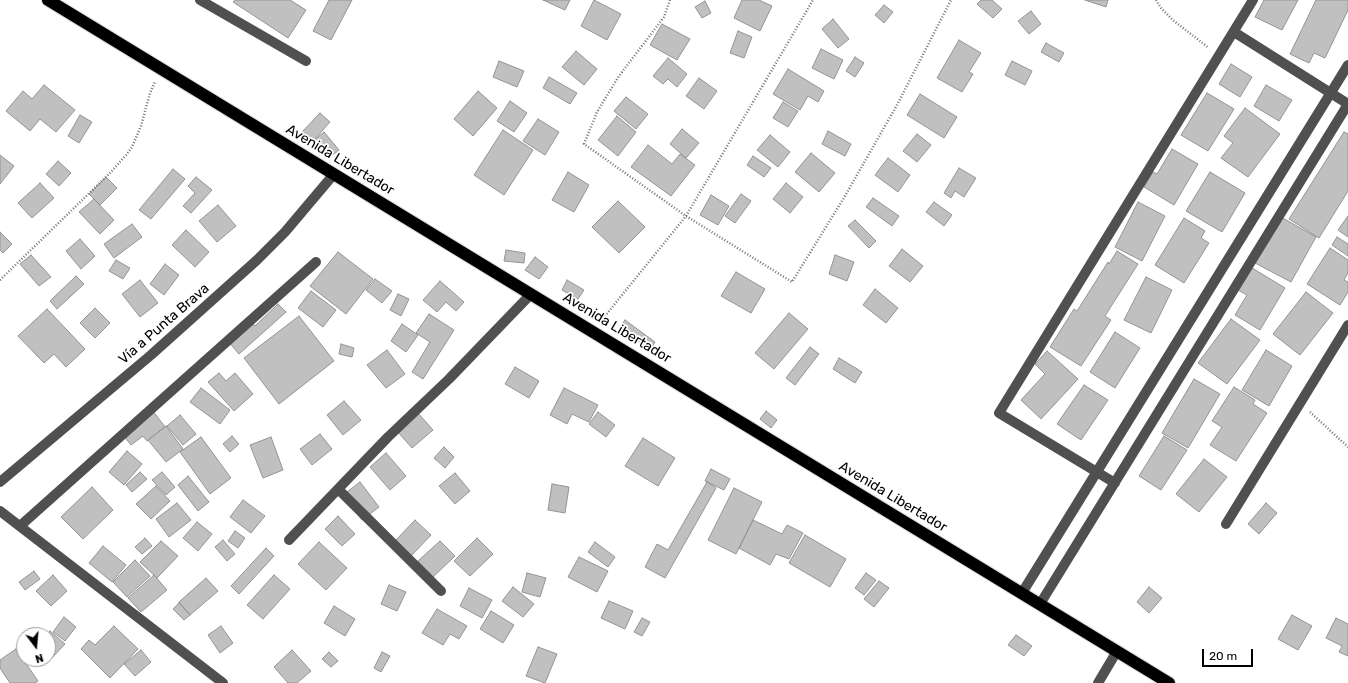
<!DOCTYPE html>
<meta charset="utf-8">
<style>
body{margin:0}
#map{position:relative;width:1348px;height:683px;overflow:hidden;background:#fff;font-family:Rubik,sans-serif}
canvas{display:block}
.north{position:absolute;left:16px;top:627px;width:40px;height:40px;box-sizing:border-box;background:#fff;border:1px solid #999;border-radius:50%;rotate:164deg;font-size:11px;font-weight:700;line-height:16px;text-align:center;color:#000}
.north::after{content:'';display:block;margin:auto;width:14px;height:18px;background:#000;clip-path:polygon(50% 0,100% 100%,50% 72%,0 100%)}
.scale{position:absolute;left:1202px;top:649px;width:51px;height:18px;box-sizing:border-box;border:2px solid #000;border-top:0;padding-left:5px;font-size:12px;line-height:14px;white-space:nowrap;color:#000;-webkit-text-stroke:3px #fff;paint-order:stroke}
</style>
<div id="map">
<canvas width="1348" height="683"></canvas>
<div class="north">N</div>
<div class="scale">20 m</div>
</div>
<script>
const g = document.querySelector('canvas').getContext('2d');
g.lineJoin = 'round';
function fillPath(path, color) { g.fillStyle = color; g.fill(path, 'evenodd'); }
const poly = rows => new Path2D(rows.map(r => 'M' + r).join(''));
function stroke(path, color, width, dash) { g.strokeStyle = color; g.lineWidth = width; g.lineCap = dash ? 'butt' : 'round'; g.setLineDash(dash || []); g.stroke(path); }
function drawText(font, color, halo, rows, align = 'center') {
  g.font = font + ' Rubik,sans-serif'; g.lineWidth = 3.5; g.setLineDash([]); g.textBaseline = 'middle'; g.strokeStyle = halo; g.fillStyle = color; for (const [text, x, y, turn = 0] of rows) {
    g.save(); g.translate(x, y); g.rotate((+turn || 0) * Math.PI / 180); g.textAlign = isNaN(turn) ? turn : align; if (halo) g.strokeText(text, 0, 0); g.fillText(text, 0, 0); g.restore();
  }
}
const building = poly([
 [235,0,290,0,306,10,288,38,233,2,235,0],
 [329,0,352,0,331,40,313,31,329,0],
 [543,0,570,0,565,10,543,0],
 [594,0,621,14,607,40,581,26,594,0],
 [742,0,759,0,772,6,760,31,734,18,742,0],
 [981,0,992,0,1002,9,993,18,977,4,981,0],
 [1085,0,1108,0,1106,7,1085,0],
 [1264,0,1298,0,1282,30,1255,17,1264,0],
 [1316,0,1348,0,1348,10,1325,58,1314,53,1309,63,1290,54,1316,0],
 [705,1,711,13,702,18,695,7,705,1],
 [884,5,893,12,884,23,875,15,884,5],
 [1031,11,1041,24,1029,34,1018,21,1031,11],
 [833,19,849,39,838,48,822,29,833,19],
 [662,24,690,39,677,60,650,45,662,24],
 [738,31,752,37,744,58,730,53,738,31],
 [959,40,981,53,969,72,973,74,962,92,937,78,959,40],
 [1046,43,1064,53,1059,62,1041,52,1046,43],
 [821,49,843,60,834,79,812,68,821,49],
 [576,51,597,69,584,85,562,67,576,51],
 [855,57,864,63,855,77,846,71,855,57],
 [668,58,687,74,677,87,668,79,663,84,653,76,668,58],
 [499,61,524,71,517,87,493,77,499,61],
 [1012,61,1032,71,1025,85,1005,75,1012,61],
 [1231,64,1252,77,1240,97,1219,84,1231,64],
 [788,69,824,91,818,102,808,96,800,110,773,94,788,69],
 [549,77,577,93,570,104,543,88,549,77],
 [699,78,717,91,704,109,686,96,699,78],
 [44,85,75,110,56,132,40,119,30,131,6,111,23,91,32,99,44,85],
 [1266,85,1292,100,1279,121,1254,106,1266,85],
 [478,91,497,108,473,136,454,119,478,91],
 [1207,93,1234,109,1208,151,1181,135,1207,93],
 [920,94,957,117,944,138,907,115,920,94],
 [626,97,648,114,636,129,614,111,626,97],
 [510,101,527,113,514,132,497,121,510,101],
 [783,102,798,111,788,127,773,118,783,102],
 [1245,108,1280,134,1248,177,1221,158,1233,143,1224,136,1245,108],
 [320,113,330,122,313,141,302,132,320,113],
 [80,115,92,122,79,143,68,136,80,115],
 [617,116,636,132,618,156,598,140,617,116],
 [538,119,559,132,545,155,523,141,538,119],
 [682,129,699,143,686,158,670,144,682,129],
 [503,130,533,150,504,195,474,175,503,130],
 [828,131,851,144,845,156,822,144,828,131],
 [324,132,339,150,329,158,314,140,324,132],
 [1344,132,1348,134,1348,191,1319,238,1289,219,1344,132],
 [917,134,931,145,917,162,903,151,917,134],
 [770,135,790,152,778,167,757,150,770,135],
 [648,145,672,164,680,154,695,165,671,196,631,167,648,145],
 [1172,149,1198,164,1174,205,1144,187,1153,172,1157,174,1172,149],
 [811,153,835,173,819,192,795,172,811,153],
 [0,155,14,166,0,184,0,155],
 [753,156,771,168,764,177,747,165,753,156],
 [888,158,910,175,898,192,875,175,888,158],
 [58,161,71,173,59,186,46,174,58,161],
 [959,168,976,178,964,197,955,191,951,198,944,193,959,168],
 [173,169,185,179,151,219,139,210,173,169],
 [568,172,589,185,574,212,552,200,568,172],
 [1210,172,1245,193,1222,232,1186,211,1210,172],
 [106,177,117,188,100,205,89,194,106,177],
 [196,177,212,190,191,213,183,206,195,193,188,186,196,177],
 [40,183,54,198,32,218,18,203,40,183],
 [786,183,803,197,790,213,773,199,786,183],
 [741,194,751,201,735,223,725,216,741,194],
 [711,195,729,206,718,225,700,215,711,195],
 [873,198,899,216,892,226,866,207,873,198],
 [94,199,114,220,100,234,79,212,94,199],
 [618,201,645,227,619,253,592,227,618,201],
 [934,202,952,215,944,226,926,212,934,202],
 [1138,202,1165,216,1142,261,1115,247,1138,202],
 [218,205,236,226,217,242,199,221,218,205],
 [1348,216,1348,237,1338,230,1348,216],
 [1281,217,1316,237,1291,282,1255,263,1281,217],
 [1184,218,1205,231,1201,238,1209,243,1184,283,1155,265,1184,218],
 [855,220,876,241,869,248,848,226,855,220],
 [132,224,142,237,114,258,104,244,132,224],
 [186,230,209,252,195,267,172,245,186,230],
 [0,232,12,244,3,253,0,250,0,232],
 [1337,237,1348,244,1348,256,1332,245,1337,237],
 [80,239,95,256,81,269,66,251,80,239],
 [1330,248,1348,260,1348,273,1344,280,1348,282,1348,292,1340,305,1307,284,1330,248],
 [902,249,923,266,910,282,889,266,902,249],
 [506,250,525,253,524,263,504,261,506,250],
 [1117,251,1138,264,1105,316,1111,320,1081,366,1050,347,1074,309,1077,311,1108,262,1109,264,1117,251],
 [338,252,373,279,346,314,310,286,338,252],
 [31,255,51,277,39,286,20,264,31,255],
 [835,255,854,262,847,281,829,274,835,255],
 [535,257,548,267,539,279,525,270,535,257],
 [116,260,130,268,123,279,109,271,116,260],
 [165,264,179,275,164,295,150,284,165,264],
 [1252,268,1285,288,1260,330,1235,315,1247,295,1238,290,1252,268],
 [736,272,765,289,751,313,721,296,736,272],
 [76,276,84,284,57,309,50,301,76,276],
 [1146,277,1172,290,1151,333,1124,320,1146,277],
 [375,279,392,291,382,303,366,290,375,279],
 [140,280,158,303,140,317,122,294,140,280],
 [567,280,584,290,578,299,562,290,567,280],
 [440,281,464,302,456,311,446,302,437,312,423,300,440,281],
 [875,289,898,308,886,323,863,305,875,289],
 [311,291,336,310,323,327,298,308,311,291],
 [1306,292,1333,313,1300,355,1273,334,1306,292],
 [398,294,409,299,401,316,390,310,398,294],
 [278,304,286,312,239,354,227,340,250,320,255,326,278,304],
 [95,308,110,323,95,338,80,323,95,308],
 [47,309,85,349,66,367,54,354,44,363,18,336,47,309],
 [789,313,808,329,774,369,755,353,789,313],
 [429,314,454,330,423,379,412,372,430,342,416,333,429,314],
 [299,316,334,361,279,404,244,358,299,316],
 [1231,319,1260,340,1227,384,1198,363,1231,319],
 [625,320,655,342,650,350,619,328,625,320],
 [402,324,418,335,406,352,391,341,402,324],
 [1115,332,1140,348,1115,388,1090,372,1115,332],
 [341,344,354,348,352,357,339,354,341,344],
 [810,347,819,354,795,385,786,378,810,347],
 [387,350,405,374,386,388,367,365,387,350],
 [1266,350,1292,366,1269,406,1242,390,1266,350],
 [1047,351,1078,379,1041,419,1021,400,1045,374,1035,364,1047,351],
 [839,358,862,372,855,383,833,369,839,358],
 [515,367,539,381,529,398,505,384,515,367],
 [219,373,226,381,235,373,253,394,234,411,208,382,219,373],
 [1194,379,1220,394,1188,448,1162,433,1194,379],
 [1084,385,1108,400,1081,440,1057,424,1084,385],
 [1234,387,1255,400,1253,404,1267,413,1236,461,1210,445,1222,427,1212,421,1234,387],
 [201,388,230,410,220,424,190,402,201,388],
 [564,388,598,405,589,422,572,414,567,424,550,415,564,388],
 [344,401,361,420,343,435,327,415,344,401],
 [153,411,165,427,147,441,143,436,131,445,123,435,153,411],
 [766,411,777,420,771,428,760,419,766,411],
 [598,412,615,425,606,437,589,424,598,412],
 [418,413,433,430,412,448,397,431,418,413],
 [180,415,196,434,183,445,167,426,180,415],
 [166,426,183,449,166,462,148,440,166,426],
 [320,434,332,449,312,465,300,449,320,434],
 [232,436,239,444,230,452,223,444,232,436],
 [1164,436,1187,450,1161,490,1139,476,1164,436],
 [201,437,231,478,210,494,180,452,201,437],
 [271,437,283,470,263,478,250,445,271,437],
 [643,438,675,458,658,486,625,466,643,438],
 [444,447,454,457,445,468,434,458,444,447],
 [127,451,142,464,124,485,109,472,127,451],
 [386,453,406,476,390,490,370,467,386,453],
 [1204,459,1227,477,1199,512,1176,494,1204,459],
 [711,469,730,479,724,490,705,481,711,469],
 [140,472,147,479,132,492,126,485,140,472],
 [162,472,175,487,166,495,152,480,162,472],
 [455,473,470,491,455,504,439,486,455,473],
 [188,476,209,502,198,511,178,485,188,476],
 [360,482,379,507,362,520,343,495,360,482],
 [707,482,716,488,665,578,645,567,657,544,668,550,707,482],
 [552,484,569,487,565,513,548,510,552,484],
 [156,486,170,501,151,519,136,504,156,486],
 [92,487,113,510,83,539,61,517,92,487],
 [734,488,762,502,736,554,708,540,734,488],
 [243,500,265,516,251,533,230,517,243,500],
 [177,503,191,520,169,537,156,519,177,503],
 [1266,503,1277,513,1259,534,1248,524,1266,503],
 [338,516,355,534,342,546,325,529,338,516],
 [415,520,431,535,411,556,395,541,415,520],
 [753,520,782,534,787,525,803,533,789,559,776,554,770,565,739,548,753,520],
 [197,522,212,534,198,551,183,538,197,522],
 [235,531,245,538,238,548,228,541,235,531],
 [805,535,846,559,830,587,789,563,805,535],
 [145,538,152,546,142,554,135,547,145,538],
 [477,538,493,554,470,576,454,561,477,538],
 [223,540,235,554,227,561,215,547,223,540],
 [161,541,178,556,157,578,140,562,161,541],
 [440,541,455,556,433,577,418,561,440,541],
 [319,542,347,568,326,590,298,564,319,542],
 [595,542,615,557,608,567,588,552,595,542],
 [103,546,126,565,112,582,89,563,103,546],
 [266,548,274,556,239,594,231,586,266,548],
 [579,557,608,571,597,592,568,577,579,557],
 [135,560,150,576,127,597,113,582,135,560],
 [34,571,40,579,25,590,19,582,34,571],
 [527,573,546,578,540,597,522,592,527,573],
 [866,573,876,580,864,595,855,588,866,573],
 [53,575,67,591,51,606,36,591,53,575],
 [154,575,167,590,141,612,128,598,154,575],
 [274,575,290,589,263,619,247,605,274,575],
 [206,578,218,591,190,615,179,602,206,578],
 [879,581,889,588,874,607,864,599,879,581],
 [389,585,406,592,397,611,381,604,389,585],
 [513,587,534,604,523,617,502,601,513,587],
 [1149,587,1162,598,1149,613,1137,602,1149,587],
 [469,588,492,600,482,618,460,606,469,588],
 [609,601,633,611,625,629,601,618,609,601],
 [179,603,190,615,184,620,173,609,179,603],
 [334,606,355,619,345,636,324,623,334,606],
 [437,609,467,626,459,639,450,634,443,645,422,633,437,609],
 [491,611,514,625,503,643,480,629,491,611],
 [1292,615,1312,626,1298,650,1278,639,1292,615],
 [64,617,76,627,65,641,53,632,64,617],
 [642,618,650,622,642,636,634,632,642,618],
 [1336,618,1348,624,1348,656,1339,652,1342,646,1326,638,1336,618],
 [114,626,138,649,110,678,81,649,89,640,95,645,114,626],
 [221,626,233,643,220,653,208,635,221,626],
 [50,631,65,644,50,660,48,659,48,635,46,635,50,631],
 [1016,635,1032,646,1024,656,1008,645,1016,635],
 [538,647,557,654,545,683,526,676,538,647],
 [16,649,38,681,35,683,10,683,0,668,0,660,16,649],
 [141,650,151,662,135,676,124,664,141,650],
 [292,650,311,671,297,683,288,683,274,667,292,650],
 [329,652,338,661,331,667,322,659,329,652],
 [382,652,390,656,381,672,374,668,382,652]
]);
fillPath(building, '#c0c0c0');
stroke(building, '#949494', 1);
const highway = poly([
 [48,0,1169,683]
]);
stroke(highway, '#dbdbdb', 14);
stroke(poly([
 [670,0,664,17,619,76,597,112,584,144,686,216,792,282,845,196,897,105,951,0],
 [1156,0,1161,8,1174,21,1209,48],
 [0,280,110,173,127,154,132,147,141,126,150,93,155,82],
 [601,321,686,216,813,0],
 [1310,412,1348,447]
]), '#727272', 2.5, [1, 2]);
stroke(poly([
 [200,0,306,61],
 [1234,32,1348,104],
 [0,482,151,355,257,260,285,232,334,174],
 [1115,483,999,413,1253,0],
 [338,489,441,591],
 [0,511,223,683],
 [1226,524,1348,325],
 [20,526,316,262],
 [289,540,388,437,449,379,531,294],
 [1022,593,1348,65],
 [1040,604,1348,104],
 [1098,683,1117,651]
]), '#505050', 10);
stroke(highway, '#000', 12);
drawText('14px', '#000', '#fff', [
 ["Avenida Libertador",340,160,31],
 ["Vía a Punta Brava",164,324,-41],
 ["Avenida Libertador",617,328,31],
 ["Avenida Libertador",893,497,31]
]);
</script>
